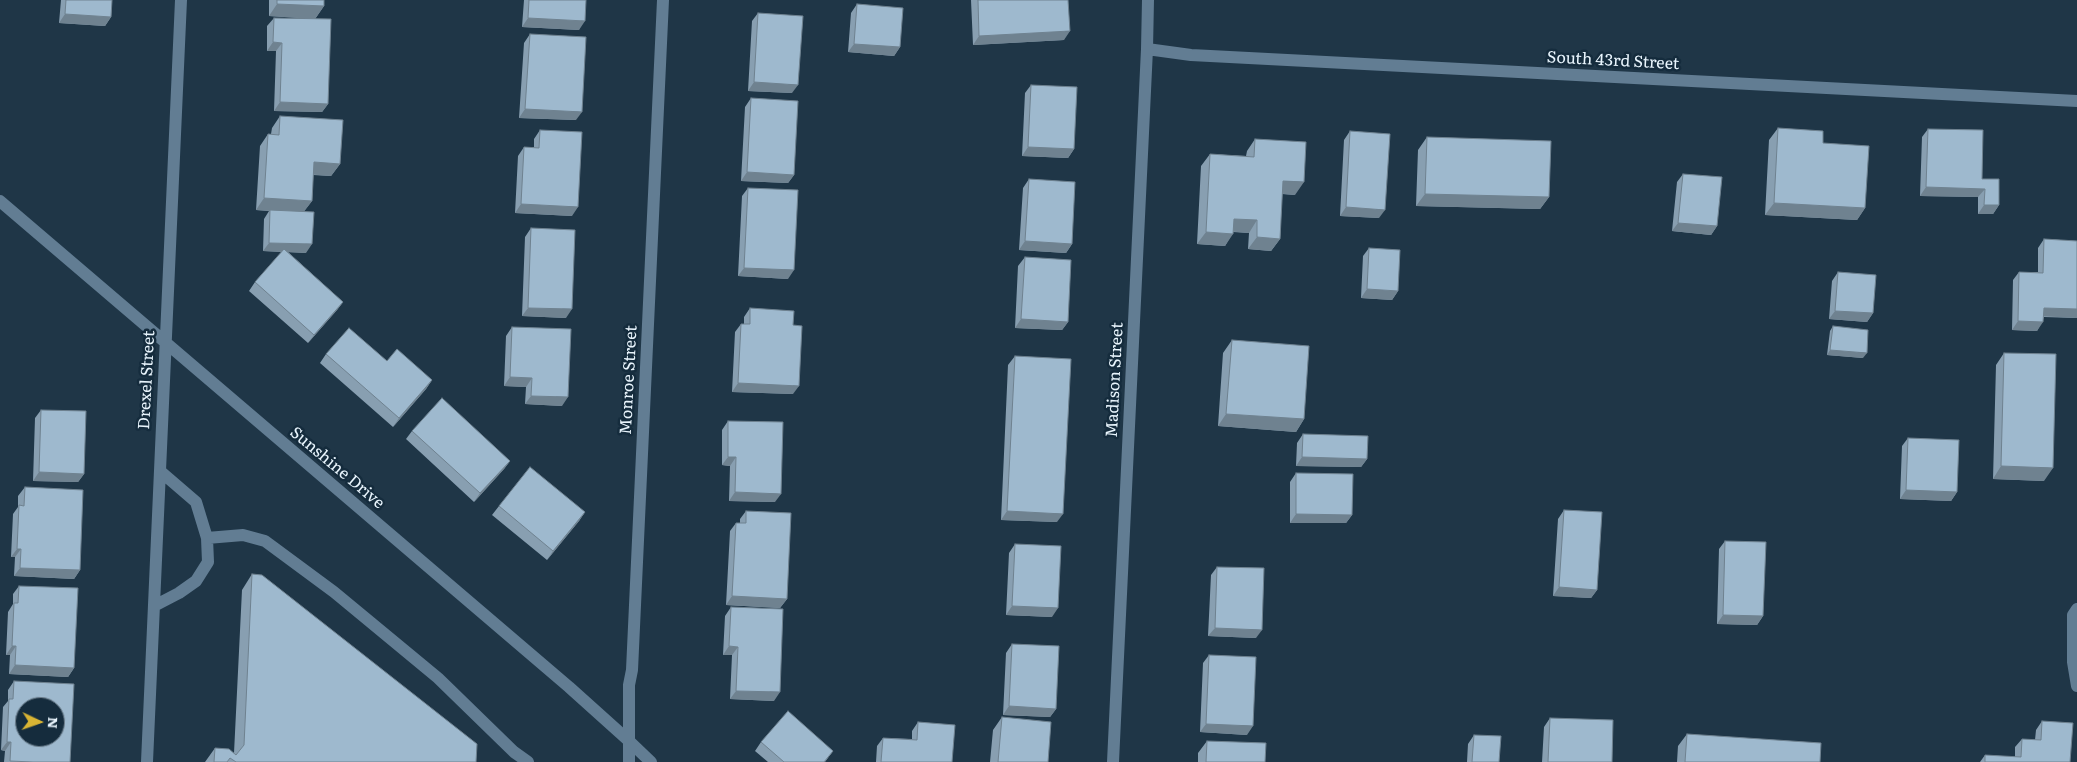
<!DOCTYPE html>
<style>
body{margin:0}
#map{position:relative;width:2077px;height:762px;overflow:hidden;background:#1f3647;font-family:Literata,serif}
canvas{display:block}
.north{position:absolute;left:15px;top:697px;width:50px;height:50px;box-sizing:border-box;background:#152c3d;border:1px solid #6a7c8a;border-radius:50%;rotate:93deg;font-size:14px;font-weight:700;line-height:20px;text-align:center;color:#e9f5fd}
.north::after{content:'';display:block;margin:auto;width:18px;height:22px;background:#d8b434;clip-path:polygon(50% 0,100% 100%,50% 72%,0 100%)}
</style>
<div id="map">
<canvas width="2077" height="762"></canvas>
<div class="north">N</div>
</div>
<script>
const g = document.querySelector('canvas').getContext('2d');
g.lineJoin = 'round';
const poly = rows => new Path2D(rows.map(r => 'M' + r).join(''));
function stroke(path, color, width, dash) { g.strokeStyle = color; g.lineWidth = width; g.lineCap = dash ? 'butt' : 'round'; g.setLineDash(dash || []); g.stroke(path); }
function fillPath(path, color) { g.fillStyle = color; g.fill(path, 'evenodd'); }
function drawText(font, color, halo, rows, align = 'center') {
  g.font = font + ' Literata,serif'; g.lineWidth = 5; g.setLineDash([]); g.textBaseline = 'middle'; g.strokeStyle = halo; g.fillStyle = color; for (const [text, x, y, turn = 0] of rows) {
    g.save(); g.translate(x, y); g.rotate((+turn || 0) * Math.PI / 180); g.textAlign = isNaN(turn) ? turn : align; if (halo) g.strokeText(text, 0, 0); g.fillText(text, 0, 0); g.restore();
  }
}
stroke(poly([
 [1147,49,1191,55,2077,101],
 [0,201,569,687,628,740,651,762],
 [207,538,243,535,265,541,334,592,438,678,514,752,528,762],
 [154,606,179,593,196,581,208,562,207,538,196,502,160,471],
 [2077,609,2073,615,2073,662,2077,686],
 [147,762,181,0],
 [629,762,629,685,632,670,663,0],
 [1113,762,1147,49,1148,0]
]), '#627d93', 12);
fillPath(poly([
 [61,0,112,0,111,17,105,26,59,23],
 [269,0,324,0,324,6,315,19,269,16],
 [524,0,586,0,579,30,522,27],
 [971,0,1068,0,1064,40,973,45],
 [857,4,900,47,894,56,848,52,851,13],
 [758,13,792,93,748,91,752,21],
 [274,18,328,104,322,112,274,111,276,51,267,51,267,26],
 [530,34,576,120,519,118,524,43],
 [1031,85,1074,149,1068,158,1022,156,1025,93],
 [751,98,794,175,788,183,741,181,745,107],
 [280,116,340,164,331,176,313,175,312,201,304,211,306,253,288,252,343,302,337,310,308,343,249,291,255,282,282,252,263,251,264,219,269,211,256,210,260,146,268,134,271,134,272,128],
 [1778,128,1823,143,1865,208,1857,220,1765,215,1769,140],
 [1928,129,1982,179,1999,205,1993,214,1978,214,1978,197,1920,196,1922,137],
 [540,130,572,216,515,213,518,156,524,147,534,147,534,139],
 [1350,131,1379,218,1340,216,1344,140],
 [1427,137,1549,197,1540,209,1416,206,1418,150],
 [1255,139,1295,195,1282,194,1280,239,1271,251,1248,249,1249,233,1233,232,1225,246,1197,244,1201,166,1210,154,1246,156,1247,151],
 [1683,174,1717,226,1711,235,1672,231,1677,182],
 [1029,179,1072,244,1066,253,1019,250,1023,188],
 [748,188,788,279,738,276,742,196],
 [531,228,566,318,522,316,525,237],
 [2044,239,2077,241,2077,318,2044,317,2037,331,2012,330,2013,280,2019,272,2038,272,2038,248],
 [1369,248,1398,291,1392,300,1361,298,1363,256],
 [1025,257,1068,322,1062,330,1015,328,1018,266],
 [1838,272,1873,313,1867,322,1829,319,1832,281],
 [750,308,793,325,793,394,732,392,735,332,741,324,744,324,744,317],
 [1833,326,1863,358,1827,355,1830,331],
 [512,327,562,406,525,404,526,387,504,386,506,336],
 [1232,340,1304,419,1296,432,1218,426,1223,353],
 [2004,353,2044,481,1993,479,1996,365],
 [326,354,387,361,432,380,426,389,393,427,320,363],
 [1015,356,1057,522,1001,520,1008,365],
 [41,410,84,474,78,482,33,481,35,418],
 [728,421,775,502,729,501,730,466,722,465,722,430],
 [412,431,510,461,504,469,474,502,406,439],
 [1303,434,1367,459,1361,467,1296,466,1297,443],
 [1908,438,1957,492,1951,501,1900,499,1902,446],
 [1296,473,1352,515,1346,523,1290,523,1290,482],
 [25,487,80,570,74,579,14,576,15,557,11,557,13,514,18,507,18,496],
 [499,506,585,512,579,521,547,560,492,515],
 [1564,510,1597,590,1591,598,1553,596,1558,519],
 [746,511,787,599,780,608,726,605,730,531,736,523,740,523,740,519],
 [1725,541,1763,616,1757,625,1717,624,1719,549],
 [1015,544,1052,617,1006,615,1009,553],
 [1217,567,1256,638,1208,636,1211,575],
 [252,574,476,762,205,762,215,748,234,753,242,590],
 [19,586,74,668,68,677,9,674,10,655,6,655,8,612,13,604,13,594],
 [731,607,774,701,730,699,732,655,723,655,725,616],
 [1012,644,1056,709,1050,717,1003,715,1006,653],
 [1209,655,1247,735,1200,732,1203,663],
 [14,681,70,762,4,762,5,751,1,750,3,707,8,701,8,690],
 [1002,717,1048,762,990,762,993,730],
 [1550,718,1612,762,1542,762,1544,727],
 [2042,721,2070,762,1980,762,1985,755,2015,757,2015,747,2022,739,2035,740,2036,730],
 [918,722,952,762,876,762,877,746,883,738,912,739,912,731],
 [1687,734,1820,762,1677,762,1678,746],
 [1474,735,1499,762,1467,762,1468,744],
 [1207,741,1265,762,1198,762,1198,753],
 [761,742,833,751,825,762,768,762,755,751]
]), '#889fb1');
fillPath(poly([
 [277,4,324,6,315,19,269,16],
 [65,14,111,17,105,26,59,23],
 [528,18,585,21,579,30,522,27],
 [1070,31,1064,40,973,45,979,36],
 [273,42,282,43,276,51,267,51],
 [854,44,900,47,894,56,848,52],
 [754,82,798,85,792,93,748,91],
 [280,102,328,104,322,112,274,111],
 [525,109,582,112,576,120,519,118],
 [1028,147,1074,149,1068,158,1022,156],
 [314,162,340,164,331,176,305,174],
 [747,172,794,175,788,183,741,181],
 [1283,181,1304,182,1295,195,1274,193],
 [1926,187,1985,189,1978,197,1920,196],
 [1425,194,1549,197,1540,209,1416,206],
 [264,198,312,201,303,213,256,210],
 [1774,203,1865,208,1857,220,1765,215],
 [521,204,578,207,572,216,515,213],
 [1984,205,1999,205,1993,214,1978,214],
 [1346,207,1385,210,1379,218,1340,216],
 [1234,219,1257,220,1249,233,1226,231],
 [1678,223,1717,226,1711,235,1672,231],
 [1206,232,1233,234,1225,246,1197,244],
 [1257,237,1280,239,1271,251,1248,249],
 [1025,241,1072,244,1066,253,1019,250],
 [269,243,312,244,306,253,263,251],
 [744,268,794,270,788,279,738,276],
 [1367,289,1398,291,1392,300,1361,298],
 [343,302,337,310,308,343,314,335],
 [528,308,572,309,566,318,522,316],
 [2044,308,2077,309,2077,318,2038,316],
 [1835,311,1873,313,1867,322,1829,319],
 [1021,319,1068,322,1062,330,1015,328],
 [2018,321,2043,322,2037,331,2012,330],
 [1830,350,1867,353,1863,358,1827,355],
 [510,377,532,378,526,387,504,386],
 [432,380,426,389,393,427,399,418],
 [738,383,799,386,793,394,732,392],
 [531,396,568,397,562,406,525,404],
 [1226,414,1304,419,1296,432,1218,426],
 [728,457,736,457,730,466,722,465],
 [1302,457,1367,459,1361,467,1296,466],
 [510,461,504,469,474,502,480,493],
 [2001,466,2053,468,2044,481,1993,479],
 [39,472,84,474,78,482,33,481],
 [1906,490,1957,492,1951,501,1900,499],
 [735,492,781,494,775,502,729,501],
 [1007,511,1063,514,1057,522,1001,520],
 [585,512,579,521,547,560,553,551],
 [1296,514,1352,515,1346,523,1290,523],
 [17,549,21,549,15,557,11,557],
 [20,568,80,570,74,579,14,576],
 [1559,587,1597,590,1591,598,1553,596],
 [732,596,787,599,780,608,726,605],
 [1012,606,1058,608,1052,617,1006,615],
 [1723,615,1763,616,1757,625,1717,624],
 [1215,628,1262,630,1256,638,1208,636],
 [12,646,16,646,10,655,6,655],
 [729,646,738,647,732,655,723,655],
 [15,665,74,668,68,677,9,674],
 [736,691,780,692,774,701,730,699],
 [1009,706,1056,709,1050,717,1003,715],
 [1206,724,1253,726,1247,735,1200,732],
 [7,742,11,742,5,751,1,750]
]), '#6f8290');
const building = poly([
 [66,0,112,0,111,17,65,14,66,0],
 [277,0,324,0,324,6,277,4,277,0],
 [529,0,586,0,585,21,528,18,529,0],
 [978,0,1068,0,1070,31,979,36,978,0],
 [857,4,903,8,900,47,854,44,857,4],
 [758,13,803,16,798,85,754,82,758,13],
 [274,18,331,19,328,104,280,102,282,43,273,42,274,18],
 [530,34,586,37,582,112,525,109,530,34],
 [1031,85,1077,87,1074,149,1028,147,1031,85],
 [751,98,798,101,794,175,747,172,751,98],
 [280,116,343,120,340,164,314,162,312,201,264,198,268,134,279,135,280,116],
 [1778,128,1823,131,1823,143,1869,146,1865,208,1774,203,1778,128],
 [1928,129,1983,130,1982,179,1999,179,1999,205,1984,205,1985,189,1926,187,1928,129],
 [540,130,582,132,578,207,521,204,524,147,539,148,540,130],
 [1350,131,1390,134,1385,210,1346,207,1350,131],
 [1427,137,1551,141,1549,197,1425,194,1427,137],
 [1255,139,1306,142,1304,182,1283,181,1280,239,1257,237,1257,220,1234,219,1233,234,1206,232,1210,154,1254,157,1255,139],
 [1683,174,1722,177,1717,226,1678,223,1683,174],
 [1029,179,1075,182,1072,244,1025,241,1029,179],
 [748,188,798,190,794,270,744,268,748,188],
 [270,210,314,212,312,244,269,243,270,210],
 [531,228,575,230,572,309,528,308,531,228],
 [2044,239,2077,241,2077,309,2044,308,2043,322,2018,321,2019,272,2043,273,2044,239],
 [1369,248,1400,250,1398,291,1367,289,1369,248],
 [284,249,343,302,314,335,255,282,284,249],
 [1025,257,1071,260,1068,322,1021,319,1025,257],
 [1838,272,1876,275,1873,313,1835,311,1838,272],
 [750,308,794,311,793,325,802,326,799,386,738,383,741,324,750,324,750,308],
 [1833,326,1868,330,1867,353,1830,350,1833,326],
 [512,327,571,329,568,397,531,396,532,378,510,377,512,327],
 [349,328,387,361,397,349,432,380,399,418,326,354,349,328],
 [1232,340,1309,346,1304,419,1226,414,1232,340],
 [2004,353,2056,354,2053,468,2001,466,2004,353],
 [1015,356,1071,359,1063,514,1007,511,1015,356],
 [442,398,510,461,480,493,412,431,442,398],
 [41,410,86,411,84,474,39,472,41,410],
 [728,421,783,422,781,494,735,492,736,457,728,457,728,421],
 [1303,434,1368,436,1367,459,1302,457,1303,434],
 [1908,438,1959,440,1957,492,1906,490,1908,438],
 [530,467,585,512,553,551,499,506,530,467],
 [1296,473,1353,474,1352,515,1296,514,1296,473],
 [25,487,83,490,80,570,20,568,21,549,17,549,19,505,24,506,25,487],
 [1564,510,1602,512,1597,590,1559,587,1564,510],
 [746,511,791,513,787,599,732,596,736,523,746,523,746,511],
 [1725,541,1766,542,1763,616,1723,615,1725,541],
 [1015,544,1061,546,1058,608,1012,606,1015,544],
 [1217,567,1264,568,1262,630,1215,628,1217,567],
 [252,574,262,575,477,744,476,762,236,762,230,758,227,762,214,762,215,748,229,749,236,755,244,745,252,574],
 [19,586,78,588,74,668,15,665,16,646,12,646,14,603,18,603,19,586],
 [731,607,783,609,780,692,736,691,738,647,729,646,731,607],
 [1012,644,1059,646,1056,709,1009,706,1012,644],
 [1209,655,1256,657,1253,726,1206,724,1209,655],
 [14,681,74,684,70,762,33,762,10,761,11,742,7,742,9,699,13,699,14,681],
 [25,707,55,707,55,737,25,737,25,707],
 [788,711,833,751,824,762,784,762,761,742,788,711],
 [1002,717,1051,722,1048,762,998,762,1002,717],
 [1550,718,1613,720,1612,762,1548,762,1550,718],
 [2042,721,2073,723,2070,762,1985,762,1985,755,2021,757,2022,739,2041,740,2042,721],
 [918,722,955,725,952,762,881,762,883,738,917,740,918,722],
 [1687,734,1821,743,1820,762,1685,762,1687,734],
 [1474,735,1501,736,1499,762,1472,762,1474,735],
 [1207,741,1266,743,1265,762,1206,762,1207,741]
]);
fillPath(building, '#9eb9ce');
stroke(building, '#6f8290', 1);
drawText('16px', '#e9f5fd', '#152c3d', [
 ["South 43rd Street",1613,61,3],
 ["Drexel Street",147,380,-87],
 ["Monroe Street",629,380,-87],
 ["Madison Street",1115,380,-87],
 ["Sunshine Drive",337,468,40]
]);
</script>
